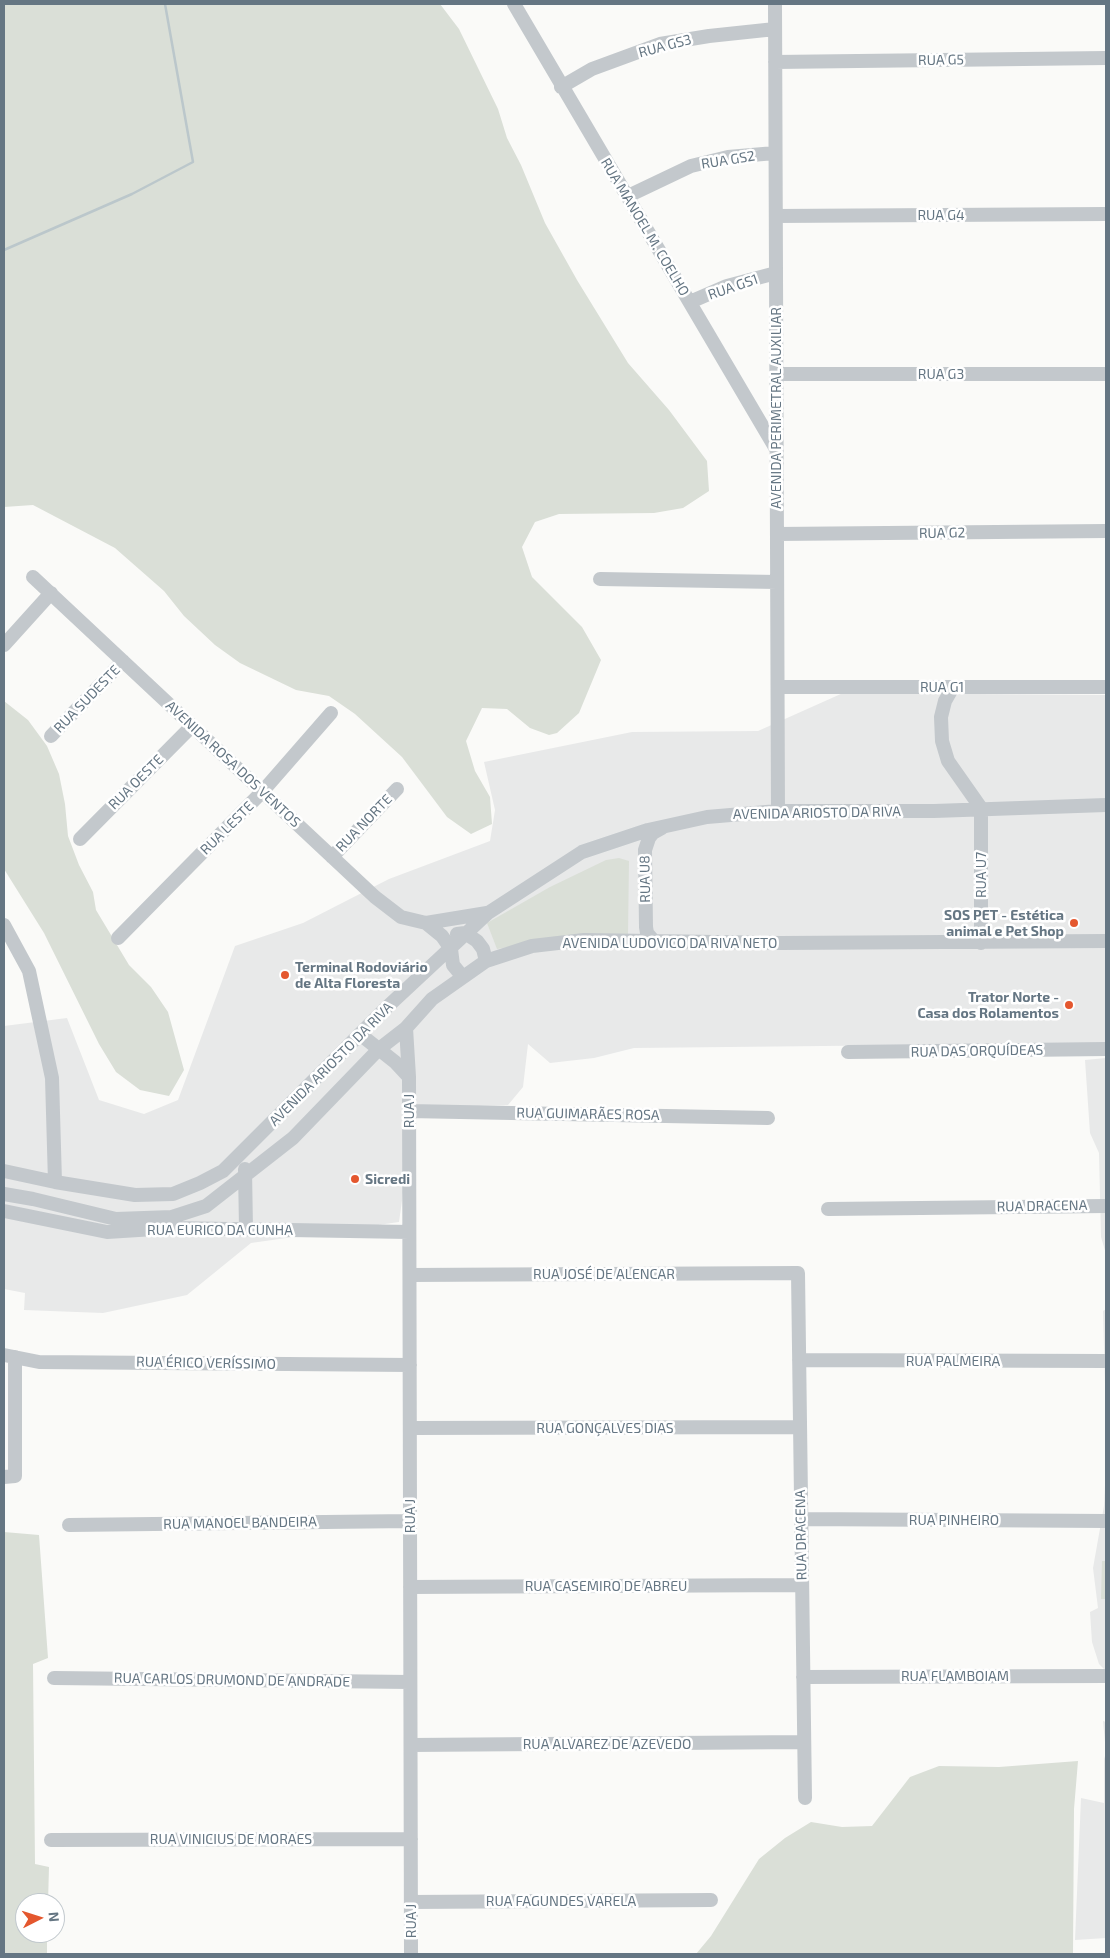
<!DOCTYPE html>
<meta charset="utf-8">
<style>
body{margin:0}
#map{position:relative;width:1110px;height:1958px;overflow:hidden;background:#fafaf8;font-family:"Exo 2",sans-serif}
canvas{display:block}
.frame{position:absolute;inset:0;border:5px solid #657683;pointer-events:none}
.north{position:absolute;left:15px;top:1893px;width:50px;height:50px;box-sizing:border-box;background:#fff;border:1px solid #c1c8cd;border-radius:50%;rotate:85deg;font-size:14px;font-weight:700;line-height:20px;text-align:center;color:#657683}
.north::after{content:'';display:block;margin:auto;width:18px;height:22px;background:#e4572e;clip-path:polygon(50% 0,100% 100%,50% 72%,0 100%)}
</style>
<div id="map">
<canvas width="1110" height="1958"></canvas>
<div class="frame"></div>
<div class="north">N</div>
</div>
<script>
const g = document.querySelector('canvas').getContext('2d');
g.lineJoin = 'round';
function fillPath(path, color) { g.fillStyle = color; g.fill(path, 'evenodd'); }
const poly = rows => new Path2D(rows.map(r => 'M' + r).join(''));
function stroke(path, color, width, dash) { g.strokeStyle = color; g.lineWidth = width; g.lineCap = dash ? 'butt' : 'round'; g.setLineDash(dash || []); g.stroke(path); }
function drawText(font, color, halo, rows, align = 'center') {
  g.font = font + ' "Exo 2",sans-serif'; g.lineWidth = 5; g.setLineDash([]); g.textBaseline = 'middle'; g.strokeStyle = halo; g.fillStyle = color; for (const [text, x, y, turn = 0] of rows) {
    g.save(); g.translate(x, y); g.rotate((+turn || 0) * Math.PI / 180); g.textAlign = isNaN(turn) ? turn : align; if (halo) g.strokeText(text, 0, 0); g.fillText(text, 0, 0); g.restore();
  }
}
fillPath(poly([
 [843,693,1106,695,1106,1043,634,1048,594,1058,550,1063,528,1044,523,1087,508,1105,415,1108,399,1222,251,1243,187,1295,103,1313,24,1310,25,1293,4,1289,4,1026,67,1018,99,1100,144,1114,178,1100,235,946,303,923,389,879,490,841,495,810,484,762,632,732,758,731],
 [1106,1058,1106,1254,1101,1237,1099,1153,1090,1133,1085,1060],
 [1106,1309,1106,1421,1103,1311],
 [1106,1465,1106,1671,1099,1664,1092,1642,1090,1612,1098,1608,1093,1568,1104,1506],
 [1103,1721,1106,1722,1106,1938,1075,1940,1081,1798,1104,1803,1104,1759,1106,1753]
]), '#e8e9e9');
fillPath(poly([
 [4,4,440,4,459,29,498,109,507,138,521,165,545,223,577,280,628,363,669,410,707,461,709,491,683,508,654,513,559,514,535,522,522,547,532,577,582,627,601,660,579,713,557,733,549,735,530,728,507,709,482,708,466,741,475,771,490,797,492,824,471,834,447,817,402,757,355,714,329,696,296,690,240,663,215,645,184,616,164,591,115,548,33,505,4,507],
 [4,701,28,720,47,746,59,774,65,804,68,836,79,865,93,892,96,910,129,965,151,987,168,1012,184,1070,169,1096,140,1090,116,1072,99,1044,44,933,4,869],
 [619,858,629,861,628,934,583,934,497,949,487,923,550,887,606,860],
 [4,1532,39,1535,48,1658,33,1664,35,1864,49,1867,48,1903,25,1903,25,1933,47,1933,47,1954,4,1954],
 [1102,1561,1106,1561,1106,1599,1101,1599],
 [1078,1761,1074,1809,1073,1954,696,1954,711,1936,759,1859,785,1838,811,1822,842,1827,872,1826,910,1777,939,1766,999,1767]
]), '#dadfd7');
stroke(poly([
 [4,250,132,194,193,162,165,4]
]), '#bbc7cb', 2.5);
stroke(poly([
 [514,4,776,449],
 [775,4,778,811],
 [775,62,1106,58],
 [561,87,592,69,660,44,709,36,775,29],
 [628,196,691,166,728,157,775,153],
 [776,216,1106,214],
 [690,302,727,286,776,273],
 [776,374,1106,374],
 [777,534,1106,531],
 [33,577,375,897,401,917,426,923,442,936,451,949,453,965,462,976],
 [600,579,777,582],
 [4,645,51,593],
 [778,687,1106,687],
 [953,687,945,701,941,717,942,741,948,761,981,808,981,943],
 [51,736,123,661],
 [80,839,192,726],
 [332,857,397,789],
 [426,923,487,913],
 [4,925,29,971,52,1078,55,1182],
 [457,934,465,933,477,941,483,949,486,961],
 [118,938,262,792,331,713],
 [654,941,647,933,646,927,645,850,649,838,653,833,662,828],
 [406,1028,409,1077,411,1954],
 [361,1035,395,1062,409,1077],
 [848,1052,1106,1049],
 [409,1111,768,1118],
 [245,1169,246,1229],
 [4,1171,55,1182,135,1195,173,1194,200,1183,223,1171,385,1009,488,913,582,852,648,830,707,817,778,811,934,811,1106,805],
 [4,1194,33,1199,116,1219,172,1217,206,1206,293,1138,379,1049,406,1028,432,999,486,961,532,946,584,940,781,943,1106,941],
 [828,1209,1106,1206],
 [4,1211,107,1232,170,1228,409,1232],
 [410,1275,798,1273,805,1798],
 [4,1355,39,1362,410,1365],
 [799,1360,1106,1361],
 [410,1428,800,1427],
 [4,1477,15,1476,15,1357],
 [801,1519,1106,1521],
 [69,1525,410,1521],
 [410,1587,802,1585],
 [803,1677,1106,1676],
 [54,1678,410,1682],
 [411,1745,804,1742],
 [51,1840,411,1839],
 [411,1902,711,1900]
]), '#c3c8cc', 14);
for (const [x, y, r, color] of [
 [1074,923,5,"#e4572e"],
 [285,975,5,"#e4572e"],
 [1069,1005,5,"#e4572e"],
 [355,1179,5,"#e4572e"]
]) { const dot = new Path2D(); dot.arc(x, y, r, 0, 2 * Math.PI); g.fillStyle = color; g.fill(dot); stroke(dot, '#fff', 2); }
drawText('14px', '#657683', '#fff', [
 ["RUA GS3",665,46,-15],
 ["RUA G5",941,60,-1],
 ["RUA GS2",728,160,-9],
 ["RUA G4",941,215],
 ["RUA MANOEL M. COELHO",645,227,59],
 ["RUA GS1",733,287,-19],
 ["RUA G3",941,374],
 ["AVENIDA PERIMETRAL AUXILIAR",776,408,-90],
 ["RUA G2",942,533,-1],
 ["RUA G1",942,687],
 ["RUA SUDESTE",87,699,-46],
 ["AVENIDA ROSA DOS VENTOS",233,764,43],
 ["RUA OESTE",136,782,-45],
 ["AVENIDA ARIOSTO DA RIVA",817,813,-1],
 ["RUA NORTE",364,823,-46],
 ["RUA LESTE",227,828,-45],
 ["RUA U7",981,875,-90],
 ["RUA U8",645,879,-91],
 ["AVENIDA LUDOVICO DA RIVA NETO",670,943],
 ["RUA DAS ORQUÍDEAS",977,1051,-1],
 ["AVENIDA ARIOSTO DA RIVA",331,1064,-45],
 ["RUA J",409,1111,-90],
 ["RUA GUIMARÃES ROSA",588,1114,1],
 ["RUA DRACENA",1042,1206,-1],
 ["RUA EURICO DA CUNHA",220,1230],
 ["RUA JOSÉ DE ALENCAR",604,1274],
 ["RUA PALMEIRA",953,1361],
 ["RUA ÉRICO VERÍSSIMO",206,1363,1],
 ["RUA GONÇALVES DIAS",605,1428],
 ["RUA J",410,1516,-90],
 ["RUA PINHEIRO",954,1520],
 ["RUA MANOEL BANDEIRA",240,1523,-1],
 ["RUA DRACENA",801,1535,-91],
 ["RUA CASEMIRO DE ABREU",606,1586],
 ["RUA FLAMBOIAM",955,1676],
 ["RUA CARLOS DRUMOND DE ANDRADE",232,1680,1],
 ["RUA ALVAREZ DE AZEVEDO",607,1744],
 ["RUA VINICIUS DE MORAES",231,1839],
 ["RUA FAGUNDES VARELA",561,1901],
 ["RUA J",411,1921,-90]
]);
drawText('bold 14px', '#657683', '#fff', [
 ["SOS PET - Estética",1064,915],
 ["animal e Pet Shop",1064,931],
 ["Terminal Rodoviário",295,967,"left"],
 ["de Alta Floresta",295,983,"left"],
 ["Trator Norte -",1059,997],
 ["Casa dos Rolamentos",1059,1013],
 ["Sicredi",365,1179,"left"]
], 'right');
</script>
